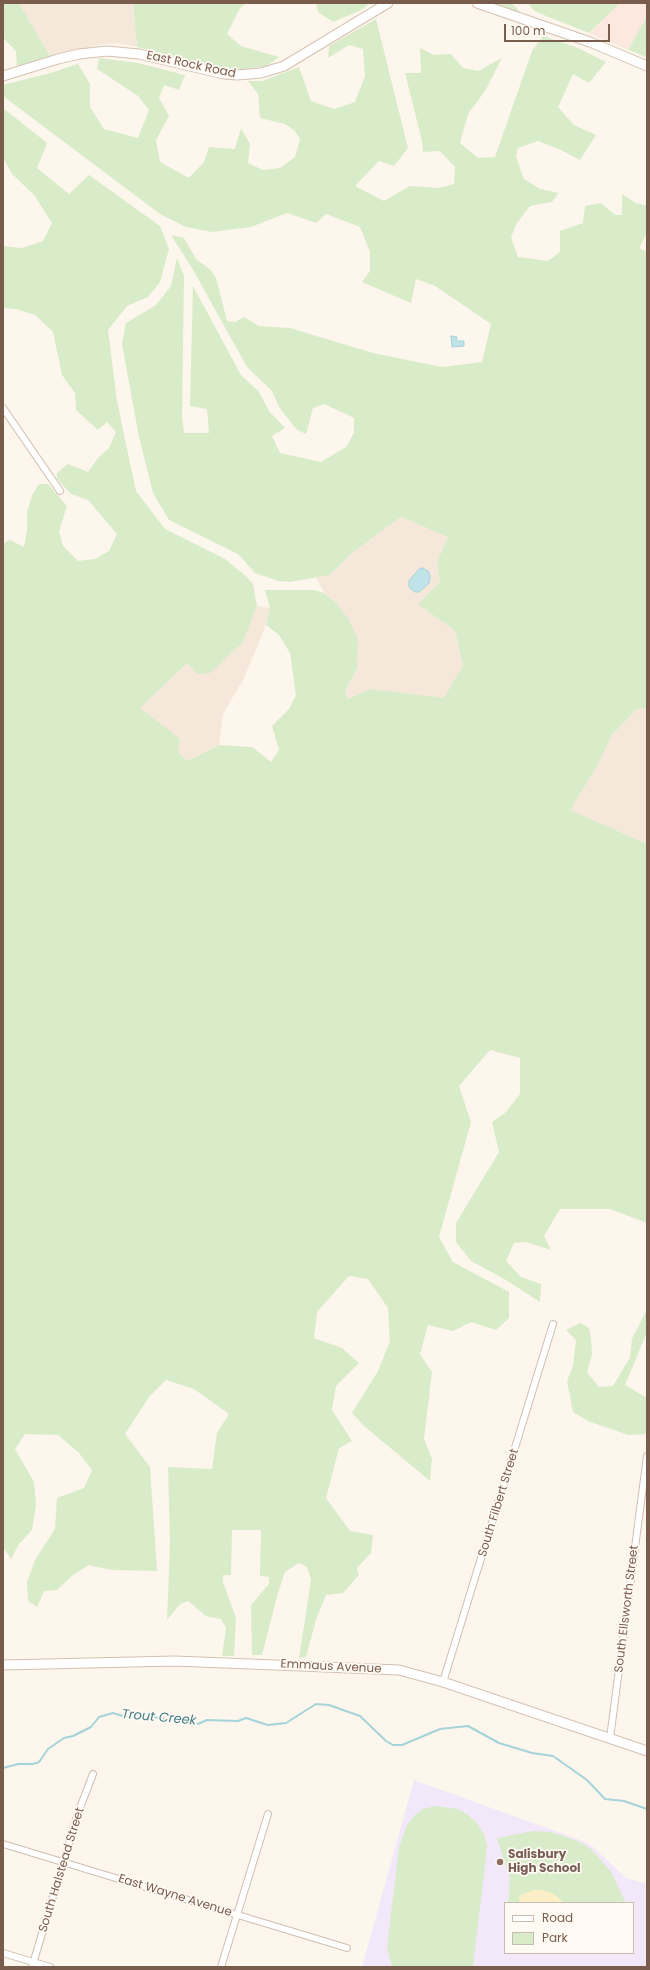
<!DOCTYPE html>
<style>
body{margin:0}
#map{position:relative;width:650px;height:1970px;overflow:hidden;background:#fdf6ec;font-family:Poppins,sans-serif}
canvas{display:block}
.frame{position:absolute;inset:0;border:4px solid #7a5c4d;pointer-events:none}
.legend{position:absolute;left:504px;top:1902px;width:130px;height:52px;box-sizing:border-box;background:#fffaf3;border:1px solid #cabbb1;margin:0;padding:5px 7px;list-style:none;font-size:12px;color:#7a5c4d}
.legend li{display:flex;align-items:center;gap:8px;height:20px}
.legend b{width:20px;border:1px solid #cabbb1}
.scale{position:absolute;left:504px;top:24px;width:106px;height:18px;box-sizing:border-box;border:2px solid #7a5c4d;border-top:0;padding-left:5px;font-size:12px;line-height:14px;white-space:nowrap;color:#7a5c4d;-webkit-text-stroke:3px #fffaf3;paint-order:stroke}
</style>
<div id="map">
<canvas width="650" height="1970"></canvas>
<div class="frame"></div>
<ul class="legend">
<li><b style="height:5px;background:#fff"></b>Road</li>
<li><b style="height:11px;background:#d8ecc9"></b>Park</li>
</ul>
<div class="scale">100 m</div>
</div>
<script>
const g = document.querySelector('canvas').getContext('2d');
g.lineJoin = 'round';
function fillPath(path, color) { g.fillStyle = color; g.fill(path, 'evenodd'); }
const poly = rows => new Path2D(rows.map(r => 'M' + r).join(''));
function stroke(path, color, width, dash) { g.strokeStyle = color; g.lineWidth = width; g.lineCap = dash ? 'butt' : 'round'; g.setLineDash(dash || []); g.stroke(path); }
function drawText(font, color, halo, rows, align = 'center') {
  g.font = font + ' Poppins,sans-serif'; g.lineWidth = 3.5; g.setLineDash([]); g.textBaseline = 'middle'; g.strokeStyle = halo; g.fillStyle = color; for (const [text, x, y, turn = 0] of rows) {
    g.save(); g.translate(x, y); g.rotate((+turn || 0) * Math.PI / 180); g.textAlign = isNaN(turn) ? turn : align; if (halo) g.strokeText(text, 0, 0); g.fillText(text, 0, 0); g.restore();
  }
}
fillPath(poly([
 [19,3,133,3,137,47,116,43,98,45,50,56],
 [401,517,448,537,437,562,440,582,418,604,455,631,463,665,444,699,371,689,348,699,345,691,357,669,337,604,324,593,316,577,330,575,352,553],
 [257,606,270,608,266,625,244,678,223,714,219,745,188,761,178,752,139,708,187,663,243,642],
 [647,708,647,844,569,810,597,766,612,735,637,709]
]), '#f5e8da');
fillPath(poly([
 [620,3,647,3,647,16,628,50,589,33]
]), '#fde8e0');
fillPath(poly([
 [414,1780,580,1840,592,1846,626,1878,647,1884,647,1967,362,1967],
 [505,1903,633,1903,633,1953,505,1953]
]), '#f3e8fa');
fillPath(poly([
 [3,3,19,3,50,56,17,66,16,51,3,38],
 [133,3,247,3,240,8,227,34,241,46,279,57,267,66,244,69,220,68,137,47],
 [316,3,371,3,359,11,333,22,318,12],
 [492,3,512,3,521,13],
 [528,3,620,3,589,33,534,11],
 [647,16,647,57,628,50],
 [376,19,408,148,394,166,379,161,355,186,384,201,410,186,438,188,454,184,455,167,440,151,423,152,422,141,405,73,421,73,420,48,434,55,451,54,463,68,478,71,502,58,485,91,468,114,460,143,478,158,495,157,532,51,543,36,576,47,606,62,589,83,573,74,558,107,574,125,596,135,580,160,561,150,538,141,518,148,516,157,524,179,540,189,559,193,552,202,530,206,517,223,511,237,518,257,548,261,560,252,560,231,583,223,585,206,601,203,615,215,622,215,622,194,636,203,645,205,647,204,647,233,639,248,647,252,647,708,637,709,612,735,597,766,570,810,647,844,647,1223,610,1209,560,1209,544,1236,551,1250,526,1242,514,1243,506,1261,521,1277,541,1284,540,1302,506,1280,471,1261,456,1242,456,1223,499,1152,492,1122,505,1113,520,1094,520,1058,490,1050,459,1086,471,1122,439,1237,453,1262,509,1292,509,1318,496,1330,471,1322,453,1331,428,1325,420,1354,432,1372,424,1439,432,1459,430,1481,364,1426,352,1413,378,1371,390,1341,388,1308,368,1279,349,1276,317,1312,314,1338,342,1348,359,1363,336,1386,332,1410,352,1441,339,1448,326,1498,350,1531,373,1535,371,1553,357,1568,359,1575,343,1593,326,1595,316,1620,306,1657,299,1658,311,1580,307,1567,299,1563,285,1572,278,1593,262,1655,252,1655,251,1605,269,1584,269,1577,260,1576,261,1530,232,1530,231,1575,223,1575,223,1582,236,1618,234,1656,222,1656,226,1628,221,1619,206,1616,188,1601,180,1604,167,1620,170,1543,168,1467,212,1469,217,1433,229,1414,194,1389,166,1380,149,1397,125,1434,150,1467,157,1571,112,1570,89,1565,73,1575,57,1590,44,1591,37,1607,28,1601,27,1582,35,1560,55,1529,57,1498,84,1488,92,1470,79,1453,58,1435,25,1434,15,1449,34,1482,36,1505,32,1530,19,1544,11,1559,3,1547,3,544,10,540,24,547,27,531,27,512,32,495,39,484,48,484,67,506,59,531,63,546,78,561,95,559,109,551,117,534,88,500,71,494,57,479,57,473,68,464,88,472,98,458,109,448,116,432,107,422,98,430,76,410,75,393,62,375,53,332,35,315,16,309,3,308,3,246,22,248,43,241,52,223,34,195,12,174,3,158,3,108,47,143,37,168,69,194,89,175,160,226,169,249,160,282,148,297,127,306,108,330,117,401,136,491,165,529,225,559,246,576,253,584,257,606,243,642,210,673,198,674,187,663,140,708,180,739,178,752,188,761,219,745,252,747,271,762,279,750,272,726,289,709,296,695,290,653,279,635,266,625,270,608,265,590,315,590,324,593,337,604,349,620,358,639,357,669,345,691,348,699,371,689,444,698,463,665,455,631,418,604,440,582,437,562,448,537,401,517,352,553,330,575,290,582,278,581,255,573,238,554,169,520,153,493,139,437,122,344,126,323,156,305,171,286,177,258,184,276,182,417,184,433,209,433,207,409,190,406,193,286,241,375,259,392,269,411,285,428,272,436,280,453,321,462,346,447,354,433,354,418,324,404,313,408,306,434,297,430,279,407,272,391,247,367,192,268,171,235,184,238,196,259,211,270,216,278,227,321,235,322,244,317,259,326,290,328,373,353,442,367,482,362,491,324,435,286,416,279,411,303,362,282,370,271,370,252,360,227,326,214,316,223,287,213,251,227,212,232,186,227,160,214,3,96,3,85,50,73,78,64,90,84,90,107,104,129,138,138,149,110,138,96,97,69,99,58,138,63,185,75,179,90,164,85,159,98,169,116,156,140,160,162,189,178,204,162,209,147,235,149,241,128,250,144,248,163,263,170,280,168,295,157,300,139,295,131,285,124,260,118,258,94,248,81,262,81,299,67,311,101,334,109,355,102,365,76,363,49,349,45,328,58,329,46],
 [647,1309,647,1332,625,1385,647,1398,647,1434,628,1435,588,1421,573,1412,567,1381,573,1366,576,1340,566,1330,580,1323,589,1328,591,1338,592,1354,587,1372,599,1387,613,1386,630,1357,632,1339],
 [435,1806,458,1809,468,1815,477,1823,484,1834,487,1846,486,1857,473,1967,392,1967,387,1947,399,1847,407,1825,415,1815,423,1809],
 [533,1831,551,1832,578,1841,591,1849,611,1872,626,1903,508,1903,510,1879,497,1838]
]), '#d8ecc9');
fillPath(poly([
 [543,1890,554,1894,564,1903,520,1903,519,1897,521,1895,533,1890]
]), '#fcefc7');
const water = poly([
 [451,336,457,337,456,341,464,341,464,346,452,347,451,336],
 [423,568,429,572,430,577,429,583,419,592,415,592,409,587,409,581,419,569,423,568]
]);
fillPath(water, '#bfe3e8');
stroke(water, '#a5d3da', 1);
stroke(poly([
 [3,1768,18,1764,33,1764,39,1762,48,1749,64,1738,73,1736,91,1727,99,1717,113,1713,123,1716,144,1718,153,1717,198,1724,207,1720,238,1721,246,1718,268,1725,286,1723,316,1704,329,1705,360,1716,386,1741,393,1745,402,1745,440,1729,468,1726,499,1743,532,1753,553,1756,587,1780,605,1799,624,1801,647,1809]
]), '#a5d3da', 2);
const street = poly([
 [3,408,60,491],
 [443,1682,553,1324],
 [610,1738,647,1456],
 [3,1844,347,1948],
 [3,1953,50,1967],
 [32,1967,78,1813,93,1774],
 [221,1967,268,1814]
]);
const secondary = poly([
 [477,3,590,42,647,66],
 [3,76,58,59,79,54,107,51,139,54,224,74,237,75,261,73,284,66,388,3],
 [3,1665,175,1661,399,1670,443,1682,647,1751]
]);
stroke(street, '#d1beb0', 8);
stroke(secondary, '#d6c0b0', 11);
stroke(street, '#fff', 6);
stroke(secondary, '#fff', 9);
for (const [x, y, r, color] of [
 [500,1862,4,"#8d6e63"]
]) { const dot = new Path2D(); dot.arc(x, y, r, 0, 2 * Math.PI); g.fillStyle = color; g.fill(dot); stroke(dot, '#fffaf3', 1.5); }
drawText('12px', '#7a5c4d', '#fffaf3', [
 ["East Rock Road",191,65,12],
 ["South Filbert Street",499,1503,-73],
 ["South Ellsworth Street",627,1609,-83],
 ["Emmaus Avenue",331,1667,3],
 ["South Halstead Street",62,1870,-73],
 ["East Wayne Avenue",175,1896,17]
]);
drawText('bold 12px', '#785e54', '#fffaf3', [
 ["Salisbury",508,1855],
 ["High School",508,1869]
], 'left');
drawText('italic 13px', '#437c86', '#fffaf3', [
 ["Trout Creek",159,1718,5]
]);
</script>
